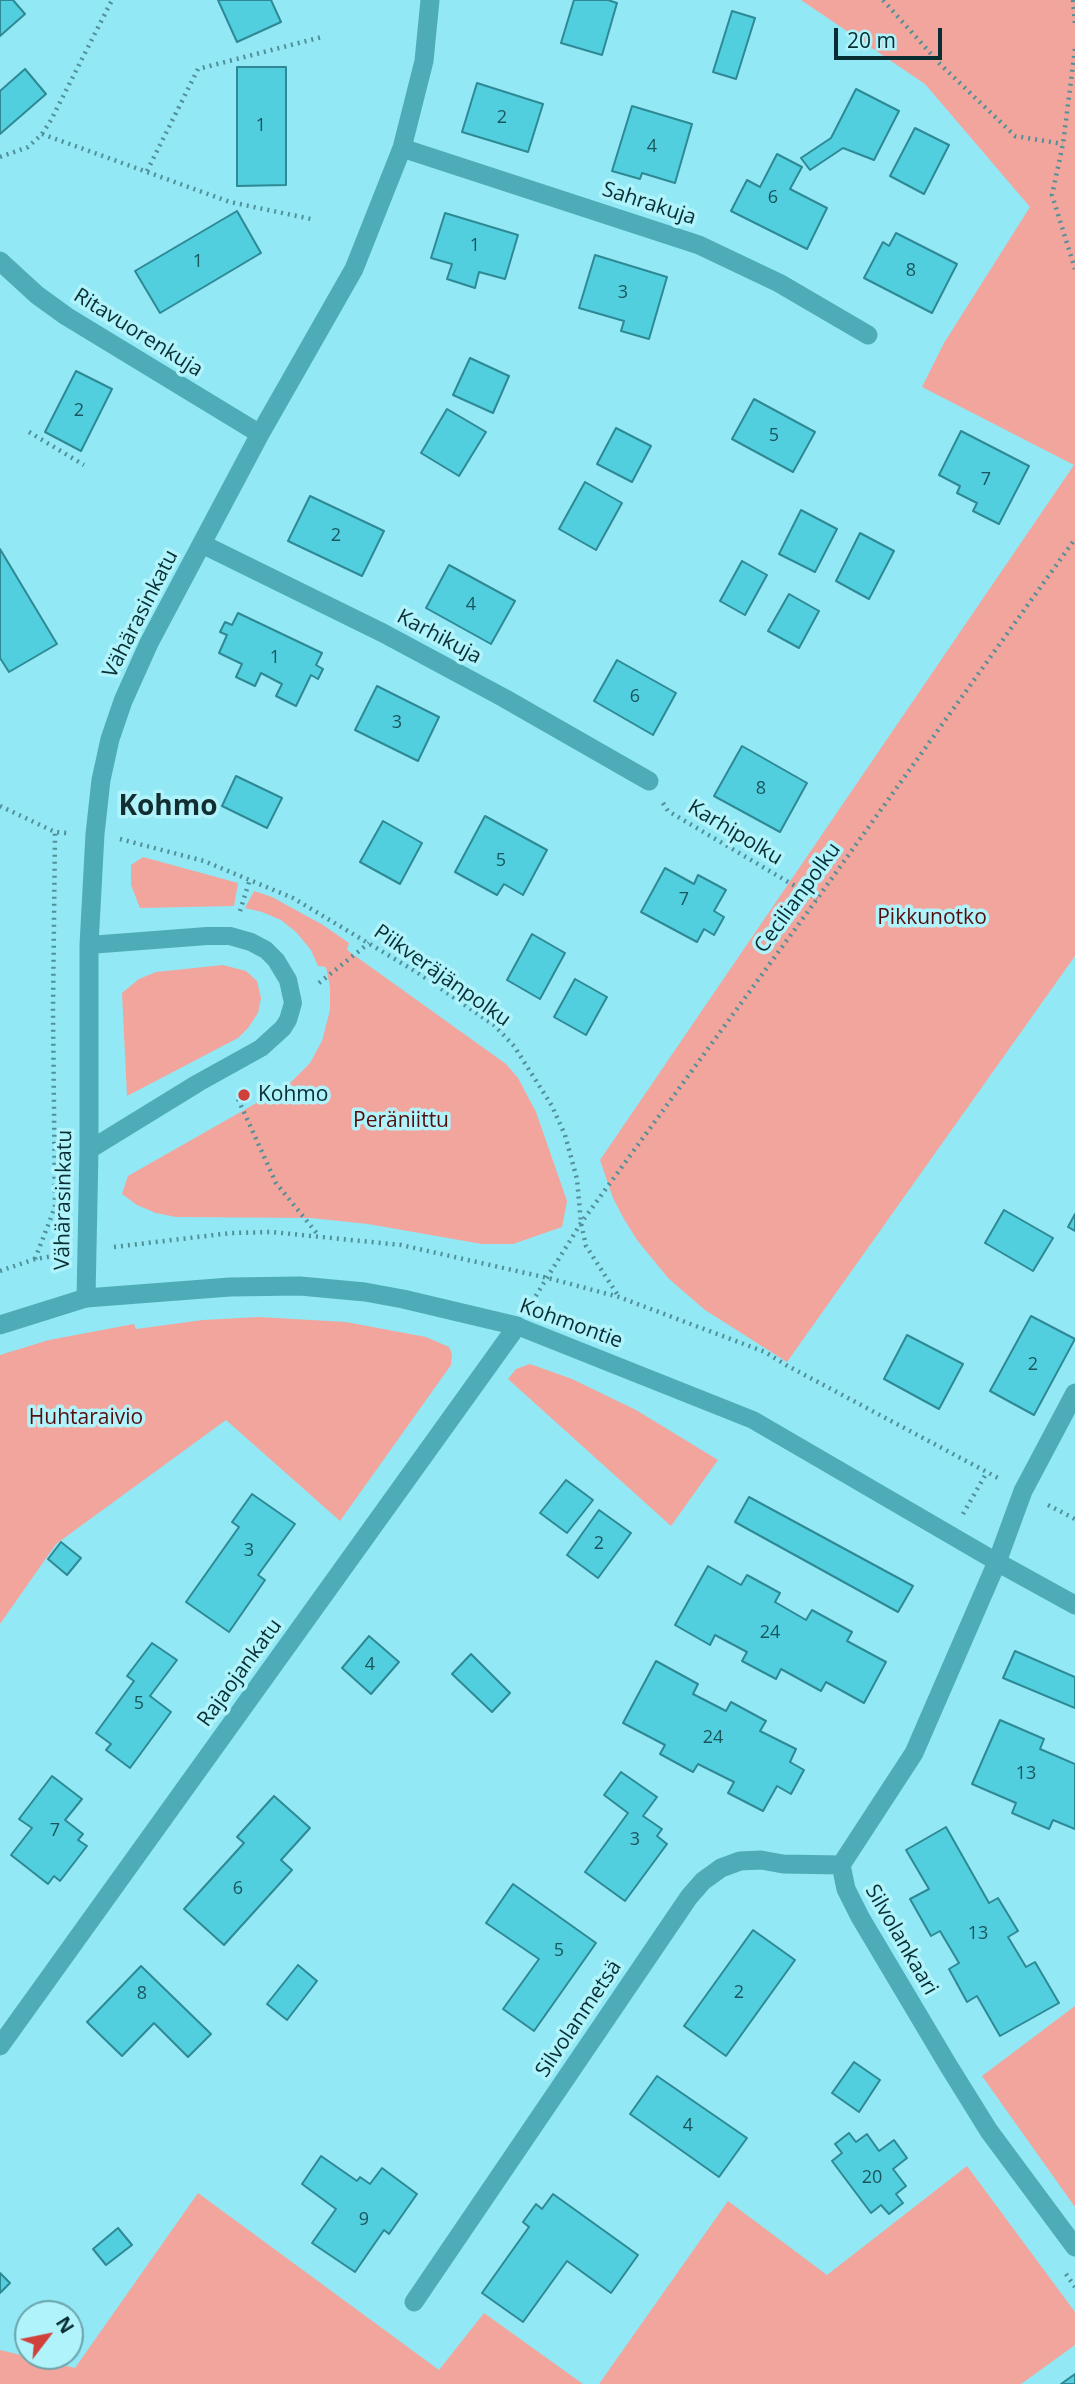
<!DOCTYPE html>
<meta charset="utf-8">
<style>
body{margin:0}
#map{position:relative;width:1075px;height:2384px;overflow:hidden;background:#92e8f4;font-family:"Open Sans",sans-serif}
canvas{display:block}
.north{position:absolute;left:14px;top:2300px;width:70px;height:70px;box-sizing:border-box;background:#b0f3fb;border:2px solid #6ca4ab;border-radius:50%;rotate:58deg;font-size:19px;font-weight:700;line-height:28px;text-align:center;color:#072e32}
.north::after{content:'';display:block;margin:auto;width:24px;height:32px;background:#d0413c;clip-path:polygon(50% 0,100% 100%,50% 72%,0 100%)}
.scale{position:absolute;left:834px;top:28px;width:108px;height:32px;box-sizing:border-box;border:4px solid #072e32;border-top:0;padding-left:9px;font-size:21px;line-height:24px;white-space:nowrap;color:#072e32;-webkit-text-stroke:5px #b0f3fb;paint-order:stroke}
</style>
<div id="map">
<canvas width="1075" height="2384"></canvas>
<div class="north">N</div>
<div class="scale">20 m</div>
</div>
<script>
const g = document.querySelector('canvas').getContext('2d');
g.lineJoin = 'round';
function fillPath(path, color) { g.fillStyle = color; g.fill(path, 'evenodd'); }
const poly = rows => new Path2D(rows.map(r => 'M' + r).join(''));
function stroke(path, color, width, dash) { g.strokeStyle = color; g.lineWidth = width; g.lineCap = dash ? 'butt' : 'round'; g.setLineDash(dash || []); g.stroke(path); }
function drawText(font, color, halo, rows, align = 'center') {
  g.font = font + ' "Open Sans",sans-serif'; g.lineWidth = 7; g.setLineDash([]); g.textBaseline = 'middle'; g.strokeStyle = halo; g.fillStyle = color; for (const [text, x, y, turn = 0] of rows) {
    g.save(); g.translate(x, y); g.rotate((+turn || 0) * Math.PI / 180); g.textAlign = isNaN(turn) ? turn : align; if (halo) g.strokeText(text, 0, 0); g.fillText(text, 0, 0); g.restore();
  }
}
fillPath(poly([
 [801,0,1075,0,1075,956,787,1362,705,1310,668,1278,637,1240,624,1219,613,1198,600,1160,1074,465,922,387,944,343,1030,207,925,84],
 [143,857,238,883,234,906,140,908,131,885,131,865],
 [254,891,272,897,323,925,349,943,347,950,506,1064,518,1078,536,1112,567,1201,562,1227,513,1244,482,1244,368,1224,311,1218,176,1217,156,1213,137,1205,122,1194,128,1176,288,1085,310,1063,322,1041,330,1010,330,987,326,967,318,966,311,950,296,932,281,920,262,912,245,908],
 [223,965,246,971,257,981,261,998,258,1013,248,1028,238,1038,127,1096,122,993,139,979,156,972],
 [259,1317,346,1322,426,1337,449,1347,452,1354,451,1365,340,1521,226,1420,56,1544,0,1624,0,1355,49,1340,134,1324,136,1329,203,1320],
 [530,1364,572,1379,636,1410,718,1460,671,1526,508,1379,516,1369],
 [1075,2006,1075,2207,982,2076],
 [967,2166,1075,2312,1075,2345,1021,2384,599,2384,728,2201,827,2275],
 [198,2193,439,2370,484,2313,583,2384,0,2384,0,2350,75,2368]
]), '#f2a59c');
const building = poly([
 [0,0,13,0,25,14,0,36,0,0],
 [218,0,271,0,281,22,237,42,218,0],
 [574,0,608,0,617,3,602,55,561,43,574,0],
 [732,11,755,18,736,79,713,72,732,11],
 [237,67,286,67,286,185,237,186,237,67],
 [25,69,46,94,0,134,0,91,25,69],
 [477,83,543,104,528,152,462,132,477,83],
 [856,89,899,111,874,160,843,148,810,170,801,158,831,138,856,89],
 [632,106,692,124,675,183,642,173,640,179,612,171,632,106],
 [915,128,949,145,924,194,890,176,915,128],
 [777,154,802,167,790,189,827,208,807,249,731,211,747,180,760,187,777,154],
 [237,211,261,253,160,313,135,271,237,211],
 [445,213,518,235,505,279,479,272,475,288,447,279,452,264,431,258,445,213],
 [896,233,957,264,932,313,864,278,883,242,889,246,896,233],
 [595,255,667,277,649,339,621,331,624,321,579,308,595,255],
 [470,358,509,376,493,413,453,395,470,358],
 [76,371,112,389,81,451,45,432,76,371],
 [754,399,815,432,793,472,732,439,754,399],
 [447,409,486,432,459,476,421,453,447,409],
 [616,428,651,446,632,482,597,464,616,428],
 [961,431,1029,466,999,524,973,511,977,503,957,493,960,486,939,475,961,431],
 [585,482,622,503,596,550,559,529,585,482],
 [310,496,384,531,362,576,288,541,310,496],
 [801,510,837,529,815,572,779,554,801,510],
 [860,533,894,551,869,599,836,581,860,533],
 [0,549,57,644,9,672,0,658,0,549],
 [742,561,767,575,745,615,720,601,742,561],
 [449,565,515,601,491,644,426,608,449,565],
 [789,594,819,611,799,648,768,631,789,594],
 [238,613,322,653,316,665,323,669,318,679,311,675,296,706,276,696,282,684,261,673,255,686,236,677,242,664,219,653,227,635,220,632,225,622,232,625,238,613],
 [617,660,676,693,653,735,594,701,617,660],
 [377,686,439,717,418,761,355,730,377,686],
 [742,746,807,783,780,832,714,796,742,746],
 [236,776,282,798,267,828,222,806,236,776],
 [485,816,547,850,523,895,504,884,497,895,455,872,485,816],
 [383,821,422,843,400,884,360,862,383,821],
 [665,868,694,884,698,875,726,890,714,911,724,917,714,935,704,929,697,942,641,912,665,868],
 [532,934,565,953,540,999,507,980,532,934],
 [575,979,607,997,586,1035,554,1017,575,979],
 [1004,1210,1053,1238,1033,1271,985,1243,1004,1210],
 [1075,1214,1075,1231,1068,1227,1075,1214],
 [1031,1316,1075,1339,1034,1415,990,1391,1031,1316],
 [907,1335,963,1364,939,1409,884,1379,907,1335],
 [566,1480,593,1500,567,1533,540,1513,566,1480],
 [252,1494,295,1524,258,1575,265,1580,229,1632,186,1602,239,1527,232,1522,252,1494],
 [749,1497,913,1586,898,1612,735,1522,749,1497],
 [599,1510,631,1533,598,1578,567,1555,599,1510],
 [61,1542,81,1558,67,1575,48,1559,61,1542],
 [708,1566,741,1585,747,1575,780,1593,775,1602,806,1620,812,1610,852,1632,847,1641,886,1662,864,1703,826,1682,821,1691,781,1669,776,1679,742,1661,747,1652,715,1635,710,1645,675,1625,708,1566],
 [369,1636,399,1662,371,1694,342,1668,369,1636],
 [152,1643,177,1660,150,1696,171,1712,130,1768,106,1750,111,1744,96,1733,134,1681,127,1676,152,1643],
 [1015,1651,1075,1677,1075,1708,1003,1678,1015,1651],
 [471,1654,510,1693,492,1712,452,1674,471,1654],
 [656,1661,698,1684,693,1694,726,1711,731,1702,766,1721,760,1731,796,1749,790,1762,804,1770,791,1794,777,1786,763,1811,728,1793,734,1782,698,1764,693,1772,660,1754,665,1745,623,1723,656,1661],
 [1000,1720,1044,1739,1040,1749,1075,1764,1075,1829,1053,1820,1049,1829,1012,1813,1016,1803,972,1784,1000,1720],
 [621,1772,657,1797,643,1816,662,1829,657,1836,667,1844,625,1901,585,1872,628,1813,604,1795,621,1772],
 [52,1776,82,1799,65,1820,83,1834,78,1840,87,1846,60,1881,54,1876,48,1884,11,1855,32,1828,19,1819,52,1776],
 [274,1796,310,1828,281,1860,292,1870,224,1945,184,1909,244,1843,237,1837,274,1796],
 [946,1827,989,1903,998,1898,1018,1931,1008,1937,1026,1967,1035,1962,1059,2003,1000,2036,977,1996,967,2002,949,1969,959,1963,940,1931,931,1936,910,1899,929,1889,906,1850,946,1827],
 [513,1884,596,1943,534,2031,503,2009,539,1959,486,1923,513,1884],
 [753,1930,795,1960,726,2056,684,2026,753,1930],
 [298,1965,317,1981,287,2020,267,2004,298,1965],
 [141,1966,211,2034,188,2057,154,2023,122,2056,87,2022,141,1966],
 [854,2062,880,2080,859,2112,832,2093,854,2062],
 [657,2076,747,2138,719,2177,630,2114,657,2076],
 [849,2133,856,2142,867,2134,879,2151,894,2140,907,2158,893,2169,906,2186,896,2194,903,2203,889,2214,881,2205,871,2213,832,2161,842,2153,835,2144,849,2133],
 [321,2156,357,2181,360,2177,370,2184,382,2168,417,2194,389,2234,384,2230,355,2272,312,2243,336,2209,302,2184,321,2156],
 [553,2194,638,2255,611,2293,567,2261,523,2322,482,2293,529,2227,523,2222,536,2204,542,2209,553,2194],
 [118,2228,132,2245,106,2265,93,2249,118,2228],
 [0,2273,10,2283,0,2293,0,2273],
 [1075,2374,1075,2384,1061,2384,1075,2374]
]);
fillPath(building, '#51cfde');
stroke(building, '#2e8994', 2);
stroke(poly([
 [883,0,940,64,1015,136,1063,144],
 [1073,0,1075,24],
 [1075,49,1063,144,1052,195,1075,269],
 [42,134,230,202,311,219],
 [0,157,28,147,42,134,51,120,112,0],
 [147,171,198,69,322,37],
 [29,432,84,465],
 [663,803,668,811,817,899],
 [0,806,55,832,67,833],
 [120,839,204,861,293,898,418,973,494,1025,514,1046,552,1106,565,1135,577,1179,581,1223,586,1246,619,1297],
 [240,911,250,879],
 [319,983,369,943],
 [238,1099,276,1183,319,1236],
 [114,1247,231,1233,272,1232,401,1245,548,1278,619,1297,765,1352,786,1365,1000,1479],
 [35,1259,55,1207,53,1011,55,833],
 [0,1271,35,1259,60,1255],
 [532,1302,581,1223,817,899,1075,539],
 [1048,1505,1075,1519],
 [963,1514,987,1472],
 [1066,2274,1075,2287]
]), '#509098', 4.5, [2, 5]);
stroke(poly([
 [89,1150,198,1083,261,1048,283,1028,288,1020,293,1003,288,980,276,960,266,950,251,942,230,936,207,936,89,945],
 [517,1326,753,1420,997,1562]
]), '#4eacb8', 18);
stroke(poly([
 [402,148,699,245,779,283,868,335],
 [0,261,37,295,66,316,260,434],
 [202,544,383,633,504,698,649,781],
 [1075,1393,1023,1491,997,1562,914,1753,841,1865,846,1889,860,1917,948,2065,989,2131,1075,2247],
 [997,1562,1075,1605],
 [0,2046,517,1326,403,1299,365,1292,300,1286,230,1287,86,1298,89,1150,89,945,95,834,101,780,110,739,123,701,149,643,260,434,354,269,402,148,424,61,430,0],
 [414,2302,689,1897,703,1881,721,1868,740,1861,761,1860,783,1864,841,1865]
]), '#4eacb8', 19);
stroke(poly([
 [0,1325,86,1298]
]), '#4eacb8', 19);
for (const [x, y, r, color] of [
 [244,1095,7,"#d0413c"]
]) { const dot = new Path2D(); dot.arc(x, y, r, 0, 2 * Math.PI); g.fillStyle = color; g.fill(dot); stroke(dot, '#b0f3fb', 2.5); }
drawText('18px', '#1a565d', null, [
 ["2",502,118],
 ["1",261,126],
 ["4",652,147],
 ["6",773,198],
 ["1",475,246],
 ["1",198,262],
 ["8",911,271],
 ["3",623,293],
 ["2",79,411],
 ["5",774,436],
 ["7",986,480],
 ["2",336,536],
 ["4",471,605],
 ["1",275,658],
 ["6",635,697],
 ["3",397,723],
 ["8",761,789],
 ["5",501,861],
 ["7",684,900],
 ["2",1033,1365],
 ["2",599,1544],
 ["3",249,1551],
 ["24",770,1633],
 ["4",370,1665],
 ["5",139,1704],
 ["24",713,1738],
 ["13",1026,1774],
 ["7",55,1831],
 ["3",635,1840],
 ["6",238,1889],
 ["13",978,1934],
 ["5",559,1951],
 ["2",739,1993],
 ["8",142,1994],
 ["4",688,2126],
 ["20",872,2178],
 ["9",364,2220]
]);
drawText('21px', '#072e32', '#b0f3fb', [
 ["Sahrakuja",649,204,18],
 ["Ritavuorenkuja",138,333,32],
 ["Vähärasinkatu",141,614,-63],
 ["Karhikuja",439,637,28],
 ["Karhipolku",735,833,31],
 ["Cecilianpolku",798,898,-54],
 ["Piikveräjänpolku",442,976,35],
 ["Vähärasinkatu",64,1200,-89],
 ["Kohmontie",571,1324,20],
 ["Rajaojankatu",240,1673,-54],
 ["Silvolankaari",901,1940,60],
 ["Silvolanmetsä",579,2019,-56]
]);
drawText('21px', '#540e0d', '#b0f3fb', [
 ["Pikkunotko",932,918],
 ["Peräniittu",401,1121],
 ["Huhtaraivio",86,1418]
]);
drawText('21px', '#072e32', '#b0f3fb', [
 ["Kohmo",258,1095]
], 'left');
drawText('bold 28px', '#122e31', '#b0f3fb', [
 ["Kohmo",168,807]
]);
</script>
